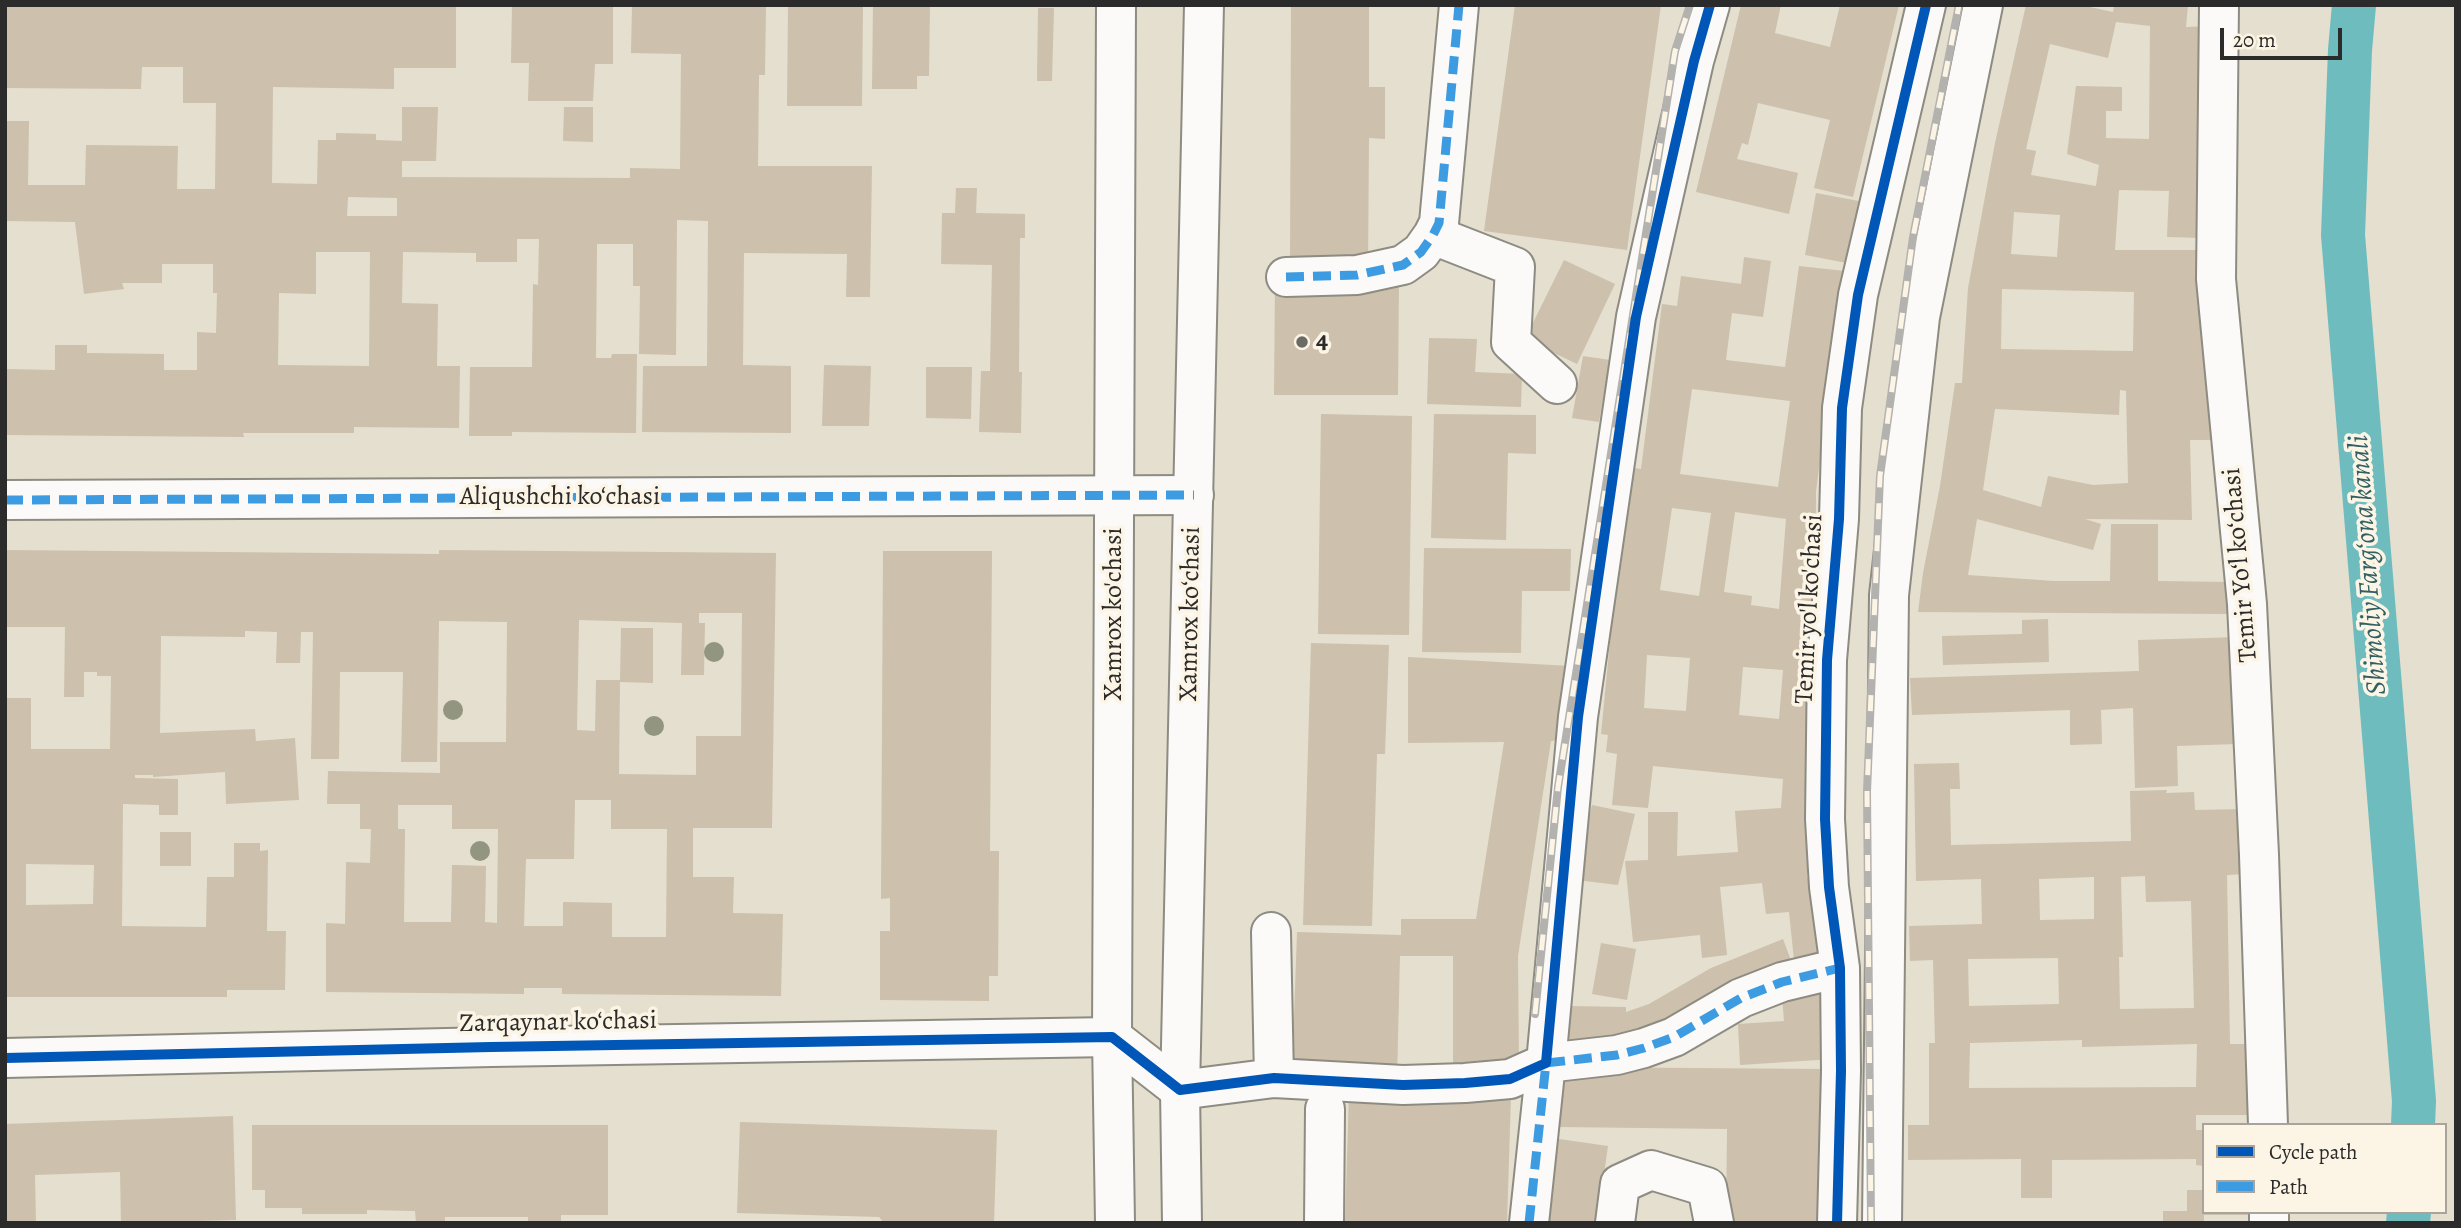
<!DOCTYPE html>
<meta charset="utf-8">
<style>
body{margin:0}
#map{position:relative;width:2461px;height:1228px;overflow:hidden;background:#e4dfce;font-family:Alegreya,serif}
canvas{display:block}
.frame{position:absolute;inset:0;border:7px solid #2b2b2b;pointer-events:none}
.legend{position:absolute;left:2202px;top:1123px;width:245px;height:91px;box-sizing:border-box;background:#fcf5e5;border:2px solid #a8a49b;margin:0;padding:9px 12px;list-style:none;font-size:21px;color:#2b2b2b}
.legend li{display:flex;align-items:center;gap:14px;height:35px}
.legend b{width:35px;border:2px solid #a8a49b}
.scale{position:absolute;left:2220px;top:28px;width:122px;height:32px;box-sizing:border-box;border:4px solid #2b2b2b;border-top:0;padding-left:9px;font-size:21px;line-height:24px;white-space:nowrap;color:#2b2b2b;-webkit-text-stroke:5px #fcf5e5;paint-order:stroke}
</style>
<div id="map">
<canvas width="2461" height="1228"></canvas>
<div class="frame"></div>
<ul class="legend">
<li><b style="height:9px;background:#0057b8"></b>Cycle path</li>
<li><b style="height:9px;background:#3d9ce1"></b>Path</li>
</ul>
<div class="scale">20 m</div>
</div>
<script>
const g = document.querySelector('canvas').getContext('2d');
g.lineJoin = 'round';
const poly = rows => new Path2D(rows.map(r => 'M' + r).join(''));
function stroke(path, color, width, dash) { g.strokeStyle = color; g.lineWidth = width; g.lineCap = dash ? 'butt' : 'round'; g.setLineDash(dash || []); g.stroke(path); }
function fillPath(path, color) { g.fillStyle = color; g.fill(path, 'evenodd'); }
function drawText(font, color, halo, rows, align = 'center') {
  g.font = font + ' Alegreya,serif'; g.lineWidth = 7; g.setLineDash([]); g.textBaseline = 'middle'; g.strokeStyle = halo; g.fillStyle = color; for (const [text, x, y, turn = 0] of rows) {
    g.save(); g.translate(x, y); g.rotate((+turn || 0) * Math.PI / 180); g.textAlign = isNaN(turn) ? turn : align; if (halo) g.strokeText(text, 0, 0); g.fillText(text, 0, 0); g.restore();
  }
}
stroke(poly([
 [2354,5,2350,50,2343,235,2414,1101,2413,1125],
 [2408,1223,2409,1212]
]), '#6fbcbf', 44);
fillPath(poly([
 [5,5,456,5,456,68,394,68,394,89,273,87,272,183,317,184,318,140,336,140,336,133,376,134,376,140,402,141,402,107,438,107,436,161,402,161,402,177,630,178,630,168,680,169,681,54,631,53,632,5,766,5,765,75,759,75,758,166,872,166,870,297,846,297,847,254,744,253,743,365,791,366,791,433,642,432,643,366,707,366,708,221,677,220,676,355,639,354,640,286,633,286,633,244,597,244,596,358,611,358,612,354,637,354,636,433,512,432,512,436,469,436,470,367,532,367,533,284,538,285,539,239,517,239,517,262,476,262,476,253,403,252,402,303,438,304,437,366,460,366,459,428,354,427,354,433,243,433,244,437,5,435,5,369,55,370,55,345,87,345,87,353,164,354,164,370,197,370,197,332,216,333,217,293,213,293,213,264,162,264,162,283,122,283,124,289,84,294,75,222,5,221,5,121,29,121,28,185,85,185,86,145,178,146,177,189,215,189,216,103,183,103,183,67,142,67,141,89,5,88],
 [348,197,397,198,397,216,347,216],
 [316,252,370,252,369,366,278,365,279,293,316,294],
 [512,5,613,5,613,64,595,64,593,101,528,101,529,63,511,63],
 [788,5,863,5,862,106,787,106],
 [873,5,930,5,929,76,917,76,917,89,872,89],
 [1291,5,1369,5,1369,87,1385,87,1385,139,1369,138,1368,268,1290,268],
 [1515,5,1661,5,1627,250,1484,231],
 [1741,5,1781,5,1775,33,1830,47,1840,5,1899,5,1853,197,1814,188,1830,120,1758,103,1748,145,1742,143,1737,159,1798,173,1789,214,1696,192],
 [2026,5,2081,5,2113,12,2114,5,2188,5,2186,27,2209,26,2202,238,2167,237,2169,191,2119,190,2115,250,2206,250,2219,440,2190,440,2192,520,2085,519,2101,524,2093,550,1977,519,1968,575,2054,581,2110,581,2111,524,2158,524,2158,581,2229,582,2228,614,1918,612,1923,573,1940,486,1955,383,1962,383,1968,288,1995,143],
 [2116,22,2150,26,2149,139,2106,138,2106,111,2122,111,2122,87,2076,86,2067,154,2099,165,2096,186,2031,175,2036,151,2026,149,2050,44,2108,58],
 [2014,212,2060,215,2057,257,2011,254],
 [2002,289,2134,292,2133,351,2001,349],
 [2120,390,2126,391,2128,483,2093,485,2048,476,2041,507,1983,490,1995,409,2119,415],
 [1038,8,1054,8,1052,81,1037,81],
 [564,107,593,107,593,142,563,141],
 [956,188,977,188,976,213,1025,214,1025,238,1020,238,1019,372,1022,372,1021,433,979,432,981,371,990,371,992,265,941,264,942,213,955,213],
 [1816,193,1859,201,1847,263,1805,255],
 [1744,257,1771,261,1763,317,1732,313,1726,360,1785,367,1799,266,1845,271,1816,491,1815,643,1807,878,1817,877,1827,967,1795,970,1789,912,1766,914,1762,883,1720,887,1727,955,1702,958,1700,935,1633,942,1625,861,1648,860,1648,812,1678,812,1677,856,1738,852,1735,811,1781,808,1783,779,1653,766,1648,808,1612,805,1617,754,1606,752,1608,735,1601,734,1627,467,1641,469,1662,304,1677,306,1681,276,1741,284],
 [1692,389,1790,401,1778,487,1680,474],
 [1672,508,1711,513,1699,596,1660,590],
 [1735,512,1786,519,1779,609,1751,605,1752,596,1724,592],
 [1647,655,1690,658,1686,711,1644,708],
 [1743,667,1783,670,1779,719,1739,715],
 [1564,260,1615,284,1577,364,1525,339],
 [1275,281,1399,281,1398,395,1274,395],
 [1429,338,1477,339,1475,372,1522,374,1521,407,1427,404],
 [1583,356,1610,360,1599,422,1572,418],
 [824,365,871,366,869,426,822,426],
 [926,367,972,367,971,419,926,418],
 [1321,414,1412,416,1409,635,1318,634],
 [1434,414,1536,415,1536,454,1508,453,1506,540,1431,538],
 [1424,548,1571,549,1570,591,1522,591,1521,653,1422,652],
 [5,550,439,554,439,550,776,553,772,828,693,828,693,877,734,877,733,913,783,914,781,996,562,994,562,988,524,988,524,994,326,992,326,923,345,924,346,862,370,863,371,829,360,829,360,804,327,804,328,771,440,773,440,742,506,742,507,622,439,621,437,762,401,762,403,672,340,672,339,759,311,759,313,632,301,632,300,663,276,663,277,632,245,631,245,637,161,636,160,733,255,729,256,741,295,738,299,800,226,804,225,772,153,777,153,775,135,775,135,778,178,779,178,815,159,815,159,805,123,804,122,926,206,927,207,877,234,877,234,843,260,843,260,851,268,850,267,931,286,931,285,990,227,990,227,997,5,997,5,698,31,698,31,749,110,749,111,676,97,676,97,672,84,672,84,697,64,697,65,627,5,627],
 [699,613,742,613,741,736,696,736,696,775,619,774,620,680,596,680,595,731,577,730,579,620,682,623,681,675,704,675,705,623,699,623],
 [575,800,611,800,611,829,667,829,666,937,612,937,612,903,563,902,563,926,524,926,526,859,574,859],
 [398,805,452,805,452,829,498,829,497,923,485,922,486,866,456,865,452,865,451,922,404,922,405,829,398,829],
 [26,864,94,865,93,904,26,905],
 [883,551,992,551,990,851,999,851,998,976,989,976,989,1001,880,1000,880,931,890,931,890,898,881,899],
 [2048,619,2049,662,1943,665,1942,636,2022,634,2022,620],
 [621,628,653,628,653,683,620,682],
 [2240,637,2236,744,2177,746,2178,786,2135,788,2133,708,2101,710,2102,744,2070,745,2070,710,1912,715,1910,678,2139,671,2138,640],
 [1311,643,1389,645,1385,754,1377,754,1372,926,1303,925],
 [1408,657,1570,666,1559,740,1551,741,1518,956,1519,1066,1453,1066,1453,956,1400,956,1397,1079,1292,1076,1297,932,1401,935,1401,919,1476,919,1504,742,1408,743],
 [1959,763,1960,789,1950,789,1951,845,2131,841,2130,791,2167,790,2166,793,2194,792,2195,810,2245,809,2246,874,2227,875,2230,1044,2251,1044,2251,1115,2196,1115,2196,1130,2204,1130,2204,1166,2196,1165,2196,1159,2052,1160,2052,1198,2021,1198,2021,1159,1908,1160,1908,1125,1929,1125,1929,1043,1935,1043,1933,960,1910,961,1909,926,1982,924,1981,879,1916,881,1914,764],
 [2145,876,2146,902,2191,901,2194,1008,2120,1009,2119,957,2123,957,2121,877],
 [2094,877,2094,919,2040,920,2039,879],
 [2058,958,2059,1004,1969,1006,1968,959],
 [2082,1040,2082,1047,2197,1044,2196,1087,1969,1088,1970,1043],
 [1592,805,1635,814,1618,885,1576,880],
 [160,832,191,832,191,866,160,866],
 [1783,939,1796,974,1666,1034,1568,1043,1568,1006,1626,1007,1626,1012,1649,1004,1711,968],
 [1601,943,1636,949,1627,1000,1592,994],
 [1828,974,1833,1059,1740,1065,1738,1024,1784,1021,1781,984],
 [1559,1067,1826,1069,1824,1223,1726,1223,1727,1129,1559,1127],
 [1349,1092,1511,1096,1507,1223,1345,1223],
 [233,1116,236,1220,121,1223,120,1172,35,1175,36,1223,5,1223,5,1124],
 [740,1122,997,1130,994,1223,884,1223,879,1217,737,1213],
 [252,1125,608,1125,608,1215,561,1215,561,1223,528,1223,528,1217,445,1217,445,1223,416,1223,415,1211,367,1210,367,1214,302,1214,302,1208,265,1208,265,1190,252,1190],
 [1552,1138,1608,1146,1597,1223,1539,1223],
 [2187,1190,2204,1190,2204,1212,2258,1212,2258,1215,2204,1215,2204,1223,2163,1223,2163,1211,2187,1211]
]), '#cdc0ac');
const minor = poly([
 [2219,5,2216,279,2247,604,2259,855,2268,1125],
 [1433,235,1515,267,1511,342,1557,384],
 [1286,277,1357,275,1403,265,1421,252,1433,235,1439,223,1459,5],
 [5,500,1194,495],
 [1271,932,1274,1078],
 [5,1058,491,1047,1112,1037,1180,1090,1274,1078,1403,1085,1465,1083,1510,1079,1546,1063,1578,717,1636,317,1694,61,1710,5],
 [2269,1212,2269,1223],
 [1324,1223,1325,1109],
 [1529,1223,1546,1063,1617,1055,1644,1048,1674,1037,1741,998,1782,982,1840,968],
 [1615,1223,1620,1184,1651,1170,1707,1187,1714,1223],
 [1837,1223,1841,1071,1840,968,1829,887,1825,819,1827,660,1839,519,1842,408,1858,295,1926,5],
 [1882,1223,1889,595,1920,317,1983,5]
]);
const major = poly([
 [1115,1223,1112,1037,1116,5],
 [1182,1223,1180,1090,1204,5]
]);
stroke(minor, '#8d8b82', 42);
stroke(major, '#8d8b82', 42);
stroke(minor, '#fbfaf8', 38);
stroke(major, '#fbfaf8', 38);
const rail = poly([
 [1535,1014,1558,787,1675,51,1690,5],
 [1871,1223,1867,792,1880,476,1913,237,1959,5]
]);
stroke(rail, '#b3b2af', 8);
stroke(rail, '#fcf5e5', 5, [16]);
stroke(poly([
 [1286,277,1357,275,1403,265,1421,252,1433,235,1439,223,1459,5],
 [5,500,1194,495],
 [1529,1223,1546,1063,1617,1055,1644,1048,1674,1037,1741,998,1782,982,1840,968]
]), '#3d9ce1', 9, [18, 9]);
stroke(poly([
 [5,1058,491,1047,1112,1037,1180,1090,1274,1078,1403,1085,1465,1083,1510,1079,1546,1063,1578,717,1636,317,1694,61,1710,5],
 [1837,1223,1841,1071,1840,968,1829,887,1825,819,1827,660,1839,519,1842,408,1858,295,1926,5]
]), '#0057b8', 10);
g.fillStyle = '#929680';
for (const [x, y] of [
 [714,652],
 [453,710],
 [654,726],
 [480,851]
]) { g.beginPath(); g.arc(x, y, 10, 0, 2 * Math.PI); g.fill(); }
for (const [x, y, r, color] of [
 [1302,342,7,"#6c6a64"]
]) { const dot = new Path2D(); dot.arc(x, y, r, 0, 2 * Math.PI); g.fillStyle = color; g.fill(dot); stroke(dot, '#fcf5e5', 2.5); }
drawText('bold 26px', '#2b2b2b', '#fcf5e5', [
 ["4",1316,342]
], 'left');
drawText('26px', '#2b2b2b', '#fcf5e5', [
 ["Aliqushchi ko‘chasi",560,498],
 ["Temir Yoʻl koʻchasi",2241,565,-95],
 ["Temir yo'l ko'chasi",1810,609,-87],
 ["Xamrox ko'chasi",1115,614,-90],
 ["Xamrox koʻchasi",1191,614,-89],
 ["Zarqaynar ko‘chasi",558,1023,-1]
]);
drawText('italic 28px', '#325f63', '#fcf5e5', [
 ["Shimoliy Fargʻona kanali",2369,565,-94]
]);
</script>
